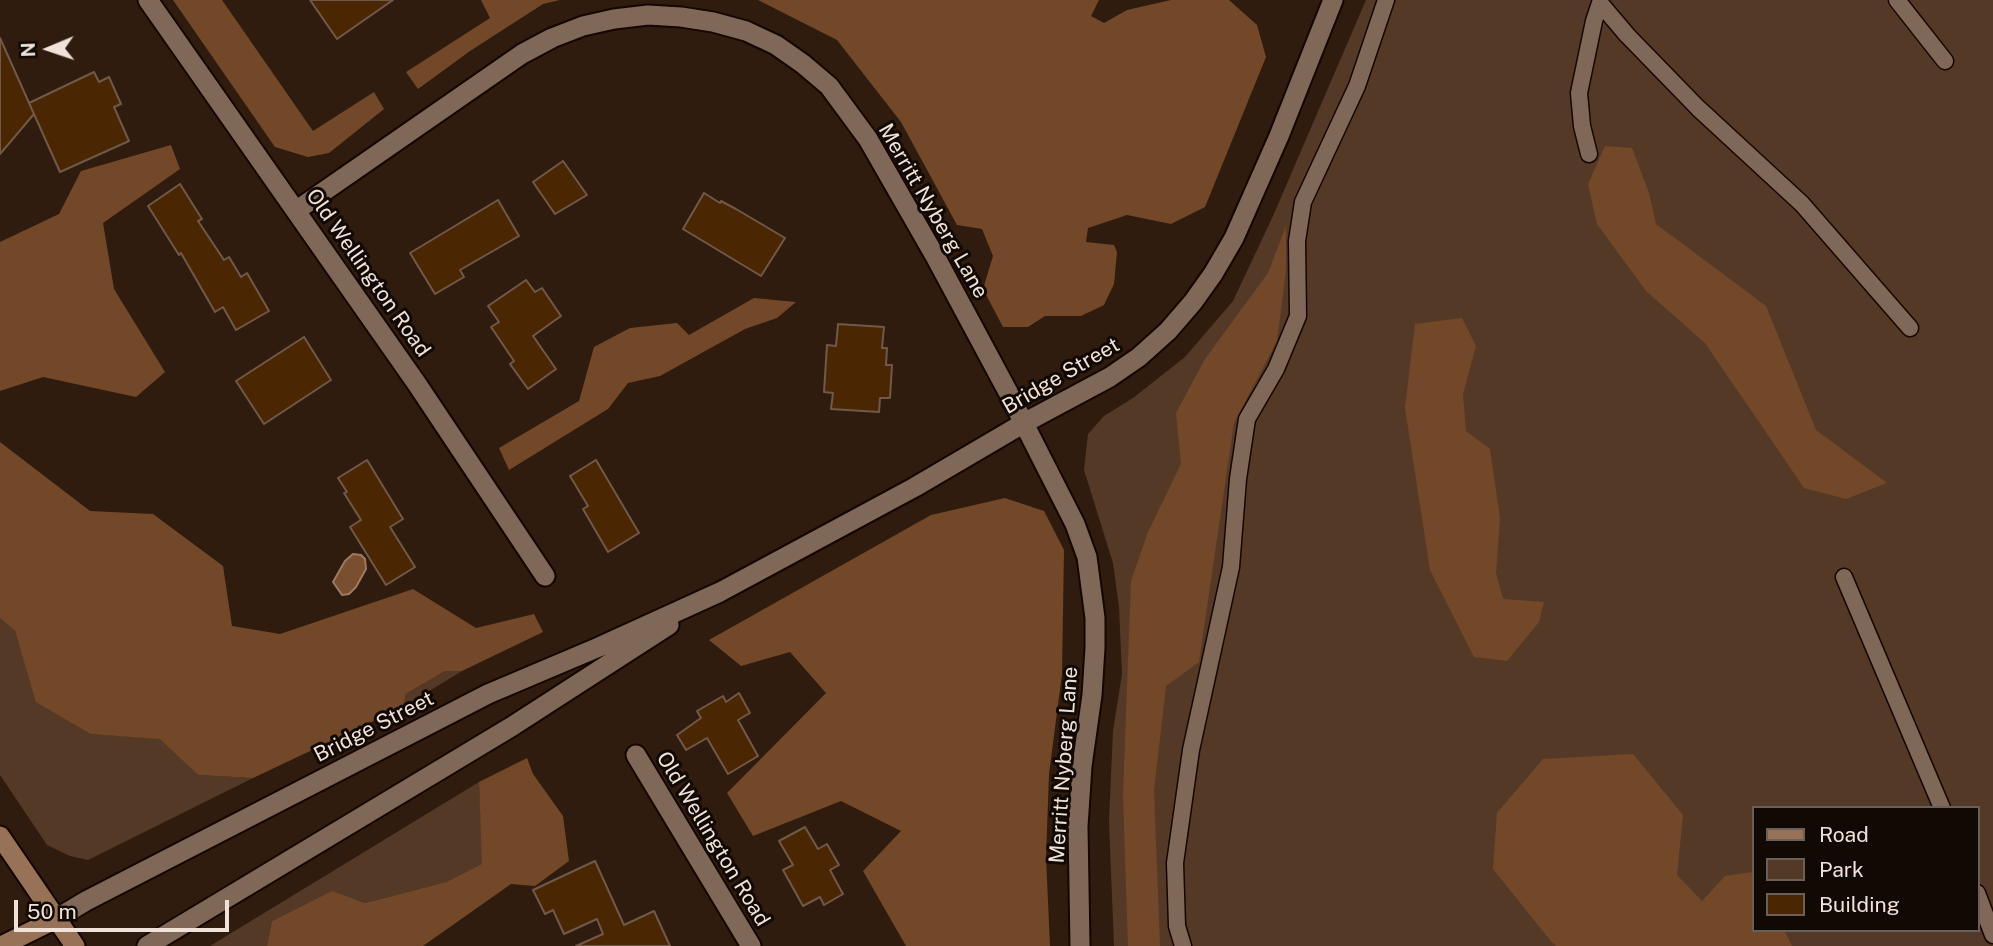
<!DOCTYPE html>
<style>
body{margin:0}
#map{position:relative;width:1993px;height:946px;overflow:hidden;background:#2f1c0e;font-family:"Public Sans",sans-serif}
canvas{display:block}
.legend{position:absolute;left:1752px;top:806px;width:228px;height:126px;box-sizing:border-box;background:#110904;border:2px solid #6a6059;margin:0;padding:9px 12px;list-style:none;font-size:21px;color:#f0e2d9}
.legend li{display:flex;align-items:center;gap:14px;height:35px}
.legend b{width:35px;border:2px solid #6a6059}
.north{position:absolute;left:14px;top:14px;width:70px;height:70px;-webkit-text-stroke:5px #110904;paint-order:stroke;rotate:268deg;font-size:19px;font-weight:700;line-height:28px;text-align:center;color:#f0e2d9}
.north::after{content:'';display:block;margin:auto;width:24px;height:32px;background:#f0e2d9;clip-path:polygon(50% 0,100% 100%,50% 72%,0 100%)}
.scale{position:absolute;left:14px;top:900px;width:215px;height:32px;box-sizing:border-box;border:4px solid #f0e2d9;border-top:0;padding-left:9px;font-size:21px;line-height:24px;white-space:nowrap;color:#f0e2d9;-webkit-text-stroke:5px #110904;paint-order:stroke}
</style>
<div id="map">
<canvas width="1993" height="946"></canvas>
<ul class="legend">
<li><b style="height:9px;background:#977257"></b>Road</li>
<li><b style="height:19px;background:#543a26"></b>Park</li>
<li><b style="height:19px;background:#4b2603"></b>Building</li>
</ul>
<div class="north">N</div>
<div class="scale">50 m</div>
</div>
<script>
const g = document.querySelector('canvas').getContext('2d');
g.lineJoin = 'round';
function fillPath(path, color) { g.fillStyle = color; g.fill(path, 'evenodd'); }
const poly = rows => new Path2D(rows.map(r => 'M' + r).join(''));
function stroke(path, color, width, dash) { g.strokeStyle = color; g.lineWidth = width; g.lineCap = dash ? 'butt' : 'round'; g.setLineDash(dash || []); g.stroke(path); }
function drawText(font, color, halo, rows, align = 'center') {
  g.font = font + ' "Public Sans",sans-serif'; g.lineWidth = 6; g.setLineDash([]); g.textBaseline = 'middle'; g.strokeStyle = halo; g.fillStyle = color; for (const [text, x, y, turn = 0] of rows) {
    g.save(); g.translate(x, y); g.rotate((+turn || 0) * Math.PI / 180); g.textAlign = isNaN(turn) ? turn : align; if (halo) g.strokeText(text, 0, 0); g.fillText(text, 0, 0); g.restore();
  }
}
fillPath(poly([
 [1366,0,1993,0,1993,946,1114,946,1109,821,1113,731,1122,674,1119,607,1113,563,1084,470,1088,434,1104,416,1133,398,1185,357,1233,301,1273,216],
 [1753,808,1977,808,1977,930,1753,930],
 [0,618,15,631,37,702,90,734,160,738,198,775,253,778,88,860,70,856,47,845,0,775],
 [445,671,462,671,403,707,406,694],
 [479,782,483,864,446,882,365,903,331,892,272,921,267,946,210,946]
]), '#543a26');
fillPath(poly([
 [173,0,222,0,313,131,374,92,384,109,329,153,308,157,275,147],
 [481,0,560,0,543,4,470,51,418,89,406,72,490,18],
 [758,0,1099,0,1091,16,1104,23,1127,10,1171,0,1229,0,1257,25,1266,57,1205,207,1171,224,1127,215,1088,228,1086,242,1114,245,1117,252,1114,284,1104,305,1081,316,1045,316,1028,327,1003,327,983,289,993,256,982,229,957,225,901,122,837,40],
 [171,145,180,169,103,223,114,289,165,372,136,397,43,377,0,391,0,242,59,214,81,171],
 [1605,146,1632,148,1649,193,1656,224,1766,306,1816,430,1887,483,1846,499,1804,488,1705,343,1646,291,1597,224,1588,184],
 [1286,226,1286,271,1277,341,1234,423,1199,662,1166,686,1154,790,1160,946,1128,946,1123,795,1131,581,1148,532,1181,464,1176,413,1205,359,1268,273],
 [754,298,796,302,777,318,745,329,660,376,628,383,608,409,509,470,499,448,579,401,594,347,630,328,677,323,689,335],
 [1462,318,1476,346,1463,394,1466,431,1490,449,1500,518,1496,573,1503,599,1544,602,1539,622,1507,661,1474,657,1430,570,1405,408,1415,324],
 [0,442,90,511,153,514,223,566,232,626,280,634,413,589,476,628,534,614,543,632,462,671,445,671,406,694,403,707,253,778,198,775,160,739,90,734,36,702,15,631,0,618],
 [1005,498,1044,511,1064,550,1062,674,1049,774,1046,857,1050,946,906,946,863,871,901,831,841,801,753,836,727,793,826,693,790,652,741,666,709,640,931,515],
 [1633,754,1683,815,1677,875,1702,901,1725,876,1753,872,1753,930,1784,930,1792,946,1556,946,1550,940,1493,869,1497,813,1543,759],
 [527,758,533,774,563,816,569,861,535,886,511,884,423,946,267,946,272,921,332,891,365,903,446,882,482,864,479,782]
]), '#724829');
const water = poly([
 [353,554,361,555,365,559,366,569,356,587,349,594,342,595,333,582,345,561,353,554]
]);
fillPath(water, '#794f30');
stroke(water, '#9d7b63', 2);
const building = poly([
 [310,0,393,0,337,39,310,0],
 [0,38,34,114,0,154,0,38],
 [94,72,99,82,109,77,121,104,114,107,129,141,60,172,29,103,94,72],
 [563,161,587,195,555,214,533,182,563,161],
 [180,184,202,219,198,221,224,260,229,257,241,277,247,273,269,311,236,330,223,307,215,312,181,253,179,255,148,206,180,184],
 [704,193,720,203,721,201,736,209,785,238,761,276,683,229,704,193],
 [498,200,519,236,460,270,464,277,435,294,410,253,498,200],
 [526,280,535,292,542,288,561,316,533,336,556,369,528,389,510,364,514,361,491,327,499,322,488,306,526,280],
 [838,324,884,327,882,348,887,348,886,365,892,365,890,398,880,398,879,412,831,409,833,393,824,392,827,345,836,346,838,324],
 [304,337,331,380,264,424,236,381,304,337],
 [367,460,403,519,390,527,415,567,386,585,350,527,361,520,344,493,347,492,338,478,367,460],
 [596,460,639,533,608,552,583,509,588,506,570,476,596,460],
 [739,693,750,713,738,720,758,756,728,774,707,738,686,750,677,735,701,718,697,711,723,696,726,702,739,693],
 [805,827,818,849,827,844,839,865,830,870,843,894,824,905,820,897,803,906,783,870,793,865,779,841,805,827],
 [595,861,624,925,654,911,670,946,576,946,603,934,597,919,564,934,553,910,545,914,533,890,595,861]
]);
fillPath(building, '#4b2603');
stroke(building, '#705949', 2);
const service = poly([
 [1897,0,1945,61],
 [1589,154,1582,126,1579,93,1594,21,1600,3,1627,35,1698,108,1802,204,1910,328],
 [1844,577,1942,808],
 [1977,893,1993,935],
 [1183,946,1177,926,1175,863,1191,750,1231,567,1238,479,1247,419,1276,369,1298,316,1297,241,1303,202,1357,86,1386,0]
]);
const minor = poly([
 [148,0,417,384,545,576],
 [297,210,522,54,552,38,583,26,614,19,648,15,681,17,713,22,746,31,776,45,803,64,829,86,868,139,935,256,1008,392,1075,524,1087,557,1095,618,1095,648,1092,695,1082,766,1078,826,1080,946],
 [636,755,751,946]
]);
const tertiary = poly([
 [56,919,86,901,488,694,599,647,720,592,915,487,1024,423,1110,377,1139,357,1168,331,1193,302,1213,274,1234,238,1279,136,1333,0],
 [147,946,511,727,669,625]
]);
const secondary = poly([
 [0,836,75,946],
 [1,946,56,919]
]);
stroke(service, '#160600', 19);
stroke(minor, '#160600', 23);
stroke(tertiary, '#160600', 23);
stroke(secondary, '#160600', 23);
stroke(service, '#7f6858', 16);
stroke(minor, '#7f6858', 19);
stroke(tertiary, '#7f6858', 19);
stroke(secondary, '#977257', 19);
drawText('21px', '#f0e2d9', '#110904', [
 ["Merritt Nyberg Lane",933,211,60],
 ["Old Wellington Road",368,273,55],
 ["Bridge Street",1061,376,-30],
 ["Bridge Street",374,727,-27],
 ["Merritt Nyberg Lane",1064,765,-86],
 ["Old Wellington Road",713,839,59]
]);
</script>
